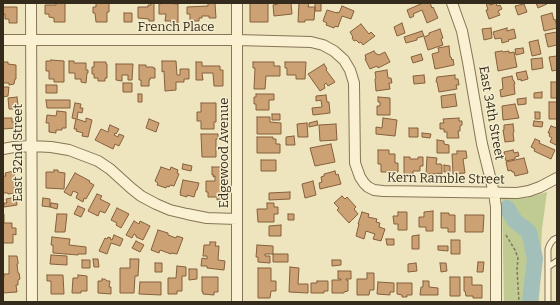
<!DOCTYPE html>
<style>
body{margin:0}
#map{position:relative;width:560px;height:305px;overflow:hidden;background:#eee4be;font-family:Bitter,serif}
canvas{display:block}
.frame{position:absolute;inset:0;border:4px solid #352b1c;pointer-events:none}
</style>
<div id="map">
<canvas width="560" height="305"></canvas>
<div class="frame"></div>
</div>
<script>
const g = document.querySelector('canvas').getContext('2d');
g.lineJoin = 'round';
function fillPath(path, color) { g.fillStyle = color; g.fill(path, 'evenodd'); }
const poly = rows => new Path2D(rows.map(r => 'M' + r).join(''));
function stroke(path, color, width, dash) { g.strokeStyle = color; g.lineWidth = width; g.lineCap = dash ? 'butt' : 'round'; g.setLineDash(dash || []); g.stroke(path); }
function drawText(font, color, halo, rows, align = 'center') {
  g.font = font + ' Bitter,serif'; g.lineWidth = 3; g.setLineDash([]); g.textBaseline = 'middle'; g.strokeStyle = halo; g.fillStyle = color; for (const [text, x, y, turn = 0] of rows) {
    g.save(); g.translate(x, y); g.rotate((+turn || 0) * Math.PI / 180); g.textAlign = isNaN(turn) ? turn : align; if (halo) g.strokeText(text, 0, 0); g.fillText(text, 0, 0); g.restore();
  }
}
fillPath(poly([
 [547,192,542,229,539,302,504,302,502,199,526,198]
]), '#bfcb92');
stroke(poly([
 [507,208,515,221,529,232,535,258,530,302]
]), '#a2bfb9', 16);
const building = poly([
 [56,3,65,3,65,22,54,22,54,18,49,17,49,14,45,14,45,5,56,5,56,3],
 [96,3,109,3,109,12,107,12,107,22,96,22,95,13,93,13,93,7,96,7,96,3],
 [151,3,154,3,154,21,149,21,149,19,138,18,138,7,148,7,148,5,151,5,151,3],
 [165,3,178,4,178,23,171,23,171,21,165,21,166,14,159,14,159,4,165,3],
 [208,3,215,3,216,18,209,18,209,16,202,16,202,18,199,18,199,21,190,21,190,14,187,14,187,7,208,6,208,3],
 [250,3,266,3,268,4,268,22,250,22,250,3],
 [278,3,291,3,292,14,274,16,273,5,278,4,278,3],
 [299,3,309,3,308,7,315,7,314,20,305,20,305,22,298,22,299,3],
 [315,3,321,3,321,11,315,11,315,3],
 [423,3,430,3,432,8,433,7,438,18,427,23,422,10,413,14,414,16,410,18,407,10,423,3],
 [486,3,490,3,490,5,496,3,497,6,500,5,502,9,498,11,500,15,489,19,486,10,488,10,486,3],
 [536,3,547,3,547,4,538,8,536,3],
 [524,4,527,12,518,15,515,6,524,4],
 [342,6,354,11,351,19,342,16,338,27,335,26,334,28,326,25,327,23,323,21,327,10,337,13,337,12,339,13,342,6],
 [3,7,17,7,17,23,9,23,9,19,5,19,5,14,3,14,3,7],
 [124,13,132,13,132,22,124,22,124,13],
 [552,13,554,20,555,19,557,28,544,31,541,16,552,13],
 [402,23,405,33,397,36,394,27,402,23],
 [361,24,369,34,371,32,375,36,363,45,361,42,359,43,356,40,354,41,352,38,353,37,350,32,361,24],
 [491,28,492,38,484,40,482,29,491,28],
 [507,28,507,31,514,29,516,38,508,40,509,41,502,43,501,38,495,39,493,32,507,28],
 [440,29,443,38,441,39,443,45,428,50,424,37,429,35,429,33,440,29],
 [422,31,424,36,417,38,417,40,406,43,404,37,422,31],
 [557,32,557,45,548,47,545,34,557,32],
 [538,40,541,54,532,56,529,42,538,40],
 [449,46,450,57,451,57,452,60,453,59,454,65,435,69,432,54,439,52,438,48,449,46],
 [523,48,524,53,516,55,515,49,523,48],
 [374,51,376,54,377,54,379,55,385,52,390,62,378,68,377,66,370,69,365,59,366,59,365,55,374,51],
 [502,51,503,52,509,51,509,53,514,52,517,67,498,71,495,52,502,51],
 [421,54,423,60,413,63,411,57,421,54],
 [557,56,557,70,552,71,549,57,557,56],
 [542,58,543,68,532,70,531,59,542,58],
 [51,60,64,61,64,82,54,82,54,79,49,79,49,71,46,71,46,61,51,61,51,60],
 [69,61,74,61,74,63,86,63,86,70,88,70,88,73,87,73,86,83,81,82,81,79,75,79,75,73,69,73,69,61],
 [162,61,176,61,177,75,180,75,180,69,189,69,189,79,184,79,184,82,176,82,176,90,165,91,164,71,162,72,162,61],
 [3,62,8,62,8,64,16,65,16,79,15,79,14,84,9,85,9,83,3,83,3,62],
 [94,62,106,62,106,64,107,64,107,78,105,78,105,81,98,81,98,78,94,78,94,74,92,74,92,67,94,67,94,62],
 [196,62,202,62,202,66,220,66,220,70,223,70,223,86,214,86,213,73,202,73,203,80,196,80,196,62],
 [253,62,274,62,274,66,280,66,280,76,266,76,265,89,254,89,255,68,253,68,253,62],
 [285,62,306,62,305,79,296,79,296,75,287,75,287,68,285,68,285,62],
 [116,64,133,64,132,80,128,80,128,75,122,75,122,81,116,80,116,64],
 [324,64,327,69,326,70,335,82,328,86,326,83,324,85,325,88,320,91,308,74,324,64],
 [139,65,146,65,146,67,153,67,153,68,155,68,155,78,150,78,150,80,149,80,149,86,141,86,141,80,139,80,139,65],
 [387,70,388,78,391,78,392,83,389,83,390,89,376,91,375,79,376,78,375,72,387,70],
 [526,71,528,79,521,81,521,79,518,80,516,73,526,71],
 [424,75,425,83,414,84,413,76,424,75],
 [455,75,455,79,458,79,459,85,456,85,457,89,439,92,437,82,436,82,437,77,455,75],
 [512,76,513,80,514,81,515,84,514,84,515,94,501,97,500,90,503,89,502,78,512,76],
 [551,82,557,82,557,98,551,98,551,82],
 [123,83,132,83,132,92,123,92,123,83],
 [46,85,57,85,57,93,46,93,46,85],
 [3,87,9,87,8,96,3,97,3,87],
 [542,92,542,98,534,98,534,93,542,92],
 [138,94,142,94,142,102,138,102,138,94],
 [256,94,274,94,274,100,269,100,269,110,256,110,256,104,254,104,254,97,256,97,256,94],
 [455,94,457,106,442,108,441,96,455,94],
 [326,95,327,102,329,102,330,113,313,115,312,108,322,107,321,100,316,101,316,96,326,95],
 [17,97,18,105,12,106,13,109,9,109,8,98,17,97],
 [378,97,390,98,390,115,377,115,377,106,380,106,380,102,378,102,378,97],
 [526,98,526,104,518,105,517,99,526,98],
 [46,100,70,100,70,108,47,108,46,100],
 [549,102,557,102,557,119,549,119,549,102],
 [75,103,81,104,80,108,83,108,82,113,78,112,77,119,86,122,86,118,92,120,88,137,82,136,83,133,76,131,77,129,74,129,76,119,72,118,75,103],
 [201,103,216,103,216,122,214,122,214,129,201,129,201,121,197,121,197,112,201,112,201,103],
 [515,104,519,118,503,120,502,106,515,104],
 [57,111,66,112,66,128,62,128,62,130,56,130,56,133,49,132,49,123,46,123,47,115,56,116,57,111],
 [535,112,540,112,540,119,535,119,535,112],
 [272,114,280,114,280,120,272,120,272,114],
 [257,117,270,117,270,122,281,123,281,134,257,134,257,117],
 [3,118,12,118,12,122,14,122,15,128,3,129,3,118],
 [383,118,397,120,395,136,376,134,376,127,382,128,383,118],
 [459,118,459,121,462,121,462,125,460,126,460,131,458,131,459,138,447,138,447,132,444,132,444,129,440,129,440,123,444,123,443,119,459,118],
 [149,119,159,123,156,132,146,128,149,119],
 [317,121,318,125,309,127,309,123,317,121],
 [534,121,543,122,542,127,533,126,534,121],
 [307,123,308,137,298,137,297,124,307,123],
 [336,124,337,140,320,141,319,125,336,124],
 [513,124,514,132,513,133,514,141,505,142,503,130,504,130,504,125,513,124],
 [110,125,119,129,116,134,115,133,114,135,118,137,119,134,124,136,119,146,115,144,113,149,95,140,101,129,108,132,109,130,108,130,110,125],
 [551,126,557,128,557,142,556,145,550,142,552,138,549,136,550,133,548,133,551,126],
 [409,128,418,128,418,137,409,137,409,128],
 [422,133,431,134,430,138,422,137,422,133],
 [201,134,218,134,218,139,216,139,216,157,202,157,201,134],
 [294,136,295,145,286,145,286,137,294,136],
 [257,137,273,137,273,139,276,139,276,144,280,144,280,153,257,153,257,137],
 [535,139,540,141,539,143,555,150,551,159,534,151,535,149,531,147,535,139],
 [437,140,444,141,444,144,449,145,449,153,437,153,437,140],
 [331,144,335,162,315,166,310,148,331,144],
 [378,150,389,150,389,154,395,154,395,163,398,163,398,172,381,172,381,164,378,164,378,150],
 [513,150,514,153,518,152,519,156,515,157,515,159,506,161,504,152,513,150],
 [457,151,466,151,467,158,463,159,465,173,453,174,452,154,457,154,457,151],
 [404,157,410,157,410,159,418,159,418,157,423,157,423,166,420,166,420,171,413,171,413,174,404,174,404,157],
 [427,157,437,158,436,164,441,164,441,165,442,165,442,174,438,173,438,174,426,174,427,157],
 [524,158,528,173,515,176,514,172,512,172,511,170,508,171,506,162,524,158],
 [261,160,276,160,276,171,261,171,261,160],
 [183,164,192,166,191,171,182,169,183,164],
 [444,165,450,166,450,172,444,172,444,165],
 [161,167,170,170,171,167,178,170,177,173,179,174,174,186,170,185,169,187,167,186,166,188,157,185,158,183,155,181,161,167],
 [212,167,221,167,221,181,223,181,224,199,217,200,217,197,208,197,208,192,206,192,206,181,215,181,215,176,213,177,214,175,212,175,212,167],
 [54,170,58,170,58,172,65,173,64,189,46,188,46,172,54,172,54,170],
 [14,171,15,178,14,178,14,181,16,181,16,183,14,183,16,193,8,194,8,193,3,193,3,176,6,176,5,173,14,171],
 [335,171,336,175,338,174,341,184,320,189,319,183,322,182,321,177,324,176,324,174,335,171],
 [75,173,90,181,89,182,94,185,86,199,84,198,83,202,76,198,78,193,73,191,71,196,64,192,75,173],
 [183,180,199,183,197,190,196,190,194,197,187,195,187,197,180,195,181,193,180,193,183,180],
 [313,181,316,195,305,198,302,184,313,181],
 [290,192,290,199,269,200,269,193,290,192],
 [97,194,102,196,100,199,110,204,105,213,100,211,98,216,88,211,97,194],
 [342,196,345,199,347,197,356,207,354,209,358,214,349,223,337,210,339,208,334,203,342,196],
 [16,197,17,205,4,207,4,203,7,203,6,199,16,197],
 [43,198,50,199,50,207,42,206,43,198],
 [51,203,58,204,57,209,50,207,51,203],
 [267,203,274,203,274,207,278,207,278,214,274,214,274,222,258,222,257,209,267,209,267,203],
 [78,206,85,209,81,217,74,214,78,206],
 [117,208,129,214,121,228,116,225,117,223,111,220,117,208],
 [433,211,433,231,426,231,426,227,419,227,419,217,424,217,424,212,433,211],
 [362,212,369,214,368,217,377,219,376,222,380,223,379,227,385,229,381,241,373,239,375,234,366,231,364,239,356,236,359,224,358,224,362,212],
 [398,212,407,212,407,230,398,230,398,224,394,224,393,216,398,216,398,212],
 [441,213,449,213,449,215,455,215,455,232,448,232,448,228,441,228,441,213],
 [3,214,4,214,4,223,12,223,12,228,16,228,16,235,13,234,13,243,3,243,3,214],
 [57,214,67,214,65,232,55,232,57,214],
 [288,214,294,214,294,220,288,220,288,214],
 [465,215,484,215,483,232,465,232,465,215],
 [134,221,139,224,140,221,150,226,143,240,136,237,136,235,134,234,132,238,126,235,134,221],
 [281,225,281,236,269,236,269,226,281,225],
 [158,230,168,233,168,235,176,238,177,236,183,238,177,254,171,253,171,254,160,250,159,253,151,250,158,230],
 [114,235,123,239,120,246,111,243,107,254,99,251,105,238,107,239,108,237,111,238,110,239,112,240,114,235],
 [419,235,419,249,412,249,412,236,419,235],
 [52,237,70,239,69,245,86,247,86,254,78,254,78,255,53,253,53,245,51,245,52,237],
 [386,239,394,239,394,245,387,245,386,239],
 [451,240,460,240,460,254,451,254,451,240],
 [136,241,144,245,140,252,132,248,136,241],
 [210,242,216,242,215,246,219,246,218,260,225,261,224,270,207,268,207,266,201,266,202,258,207,259,207,256,203,256,204,245,210,245,210,242],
 [257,245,273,246,273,254,265,254,265,256,270,256,270,263,258,262,258,257,256,257,257,245],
 [438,246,448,246,448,251,438,250,438,246],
 [273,254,288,254,288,262,273,262,273,254],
 [51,255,67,256,67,265,50,264,51,255],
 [9,256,17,256,18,262,18,264,17,264,18,273,19,273,20,279,18,280,18,285,16,285,17,292,3,293,3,277,4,277,4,274,9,274,9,256],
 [93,259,98,259,99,267,94,267,93,259],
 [130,259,139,259,138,276,135,276,134,293,120,293,120,268,130,268,130,259],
 [82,260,90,260,90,268,82,268,82,260],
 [332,260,341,260,341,265,332,266,332,260],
 [478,262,484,262,483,272,477,272,478,262],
 [155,263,162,263,162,272,155,272,155,263],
 [416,263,417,271,408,272,408,264,416,263],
 [440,263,446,263,447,271,441,272,440,263],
 [177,266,186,267,186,276,182,276,182,291,177,291,177,294,168,294,168,278,176,278,177,266],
 [290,267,299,268,298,284,308,284,308,293,289,292,290,267],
 [258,268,271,268,271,281,276,281,276,291,271,291,270,298,258,298,258,268],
 [189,269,197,269,197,279,189,280,189,269],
 [338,271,351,271,351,279,346,279,346,280,348,280,348,291,344,292,344,293,332,293,332,280,341,280,341,279,338,279,338,271],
 [367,273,374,273,374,290,370,290,369,295,357,295,357,279,367,279,367,273],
 [47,275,63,275,64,294,51,294,51,281,47,281,47,275],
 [78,275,87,276,87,291,81,291,81,293,72,293,73,278,78,278,78,275],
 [202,277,218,277,218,292,214,292,214,295,203,294,203,292,202,292,202,277],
 [450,277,460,277,460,296,450,296,450,277],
 [464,277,472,277,472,285,482,285,482,298,473,298,473,296,466,296,465,291,464,291,464,277],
 [102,279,105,279,107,281,110,281,109,287,111,287,111,294,98,293,98,281,102,281,102,279],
 [317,281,328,281,328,291,324,291,324,293,311,293,311,283,317,283,317,281],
 [423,281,429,281,429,287,438,288,438,295,420,295,421,287,423,287,423,281],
 [140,282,161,282,161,295,139,294,140,282],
 [378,282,394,283,394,292,390,292,390,295,377,294,378,282],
 [397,283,412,283,412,295,407,295,407,297,402,297,402,295,397,294,397,283]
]);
fillPath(building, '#cca173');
stroke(building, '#85603d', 1);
const service = poly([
 [548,267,557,261],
 [548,302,548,249,550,244,553,240,557,238]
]);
const minor = poly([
 [31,3,32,302],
 [237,3,237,302],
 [452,3,462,31,468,62,482,144,494,193,496,207,496,302],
 [3,40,237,40,311,42,323,45,334,51,344,60,350,70,354,83,355,163,360,177,364,183,368,187,374,190,383,191,517,193,529,191,540,187,557,178],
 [3,149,14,147,31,146,51,147,69,150,98,161,110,169,131,188,141,196,156,204,170,210,187,214,207,218,237,219]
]);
stroke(service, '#867557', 7);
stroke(minor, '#867557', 12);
stroke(poly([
 [506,235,515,250,518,258,517,269,519,302]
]), '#867557', 1.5, [3, 2]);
stroke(service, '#f9f1d1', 5);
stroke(minor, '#f9f1d1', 10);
drawText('13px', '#352b1c', '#f5eece', [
 ["French Place",176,27],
 ["East 34th Street",491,113,80],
 ["East 32nd Street",18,153,-90],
 ["Edgewood Avenue",224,153,-90],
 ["Kern Ramble Street",446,179,1]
]);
</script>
